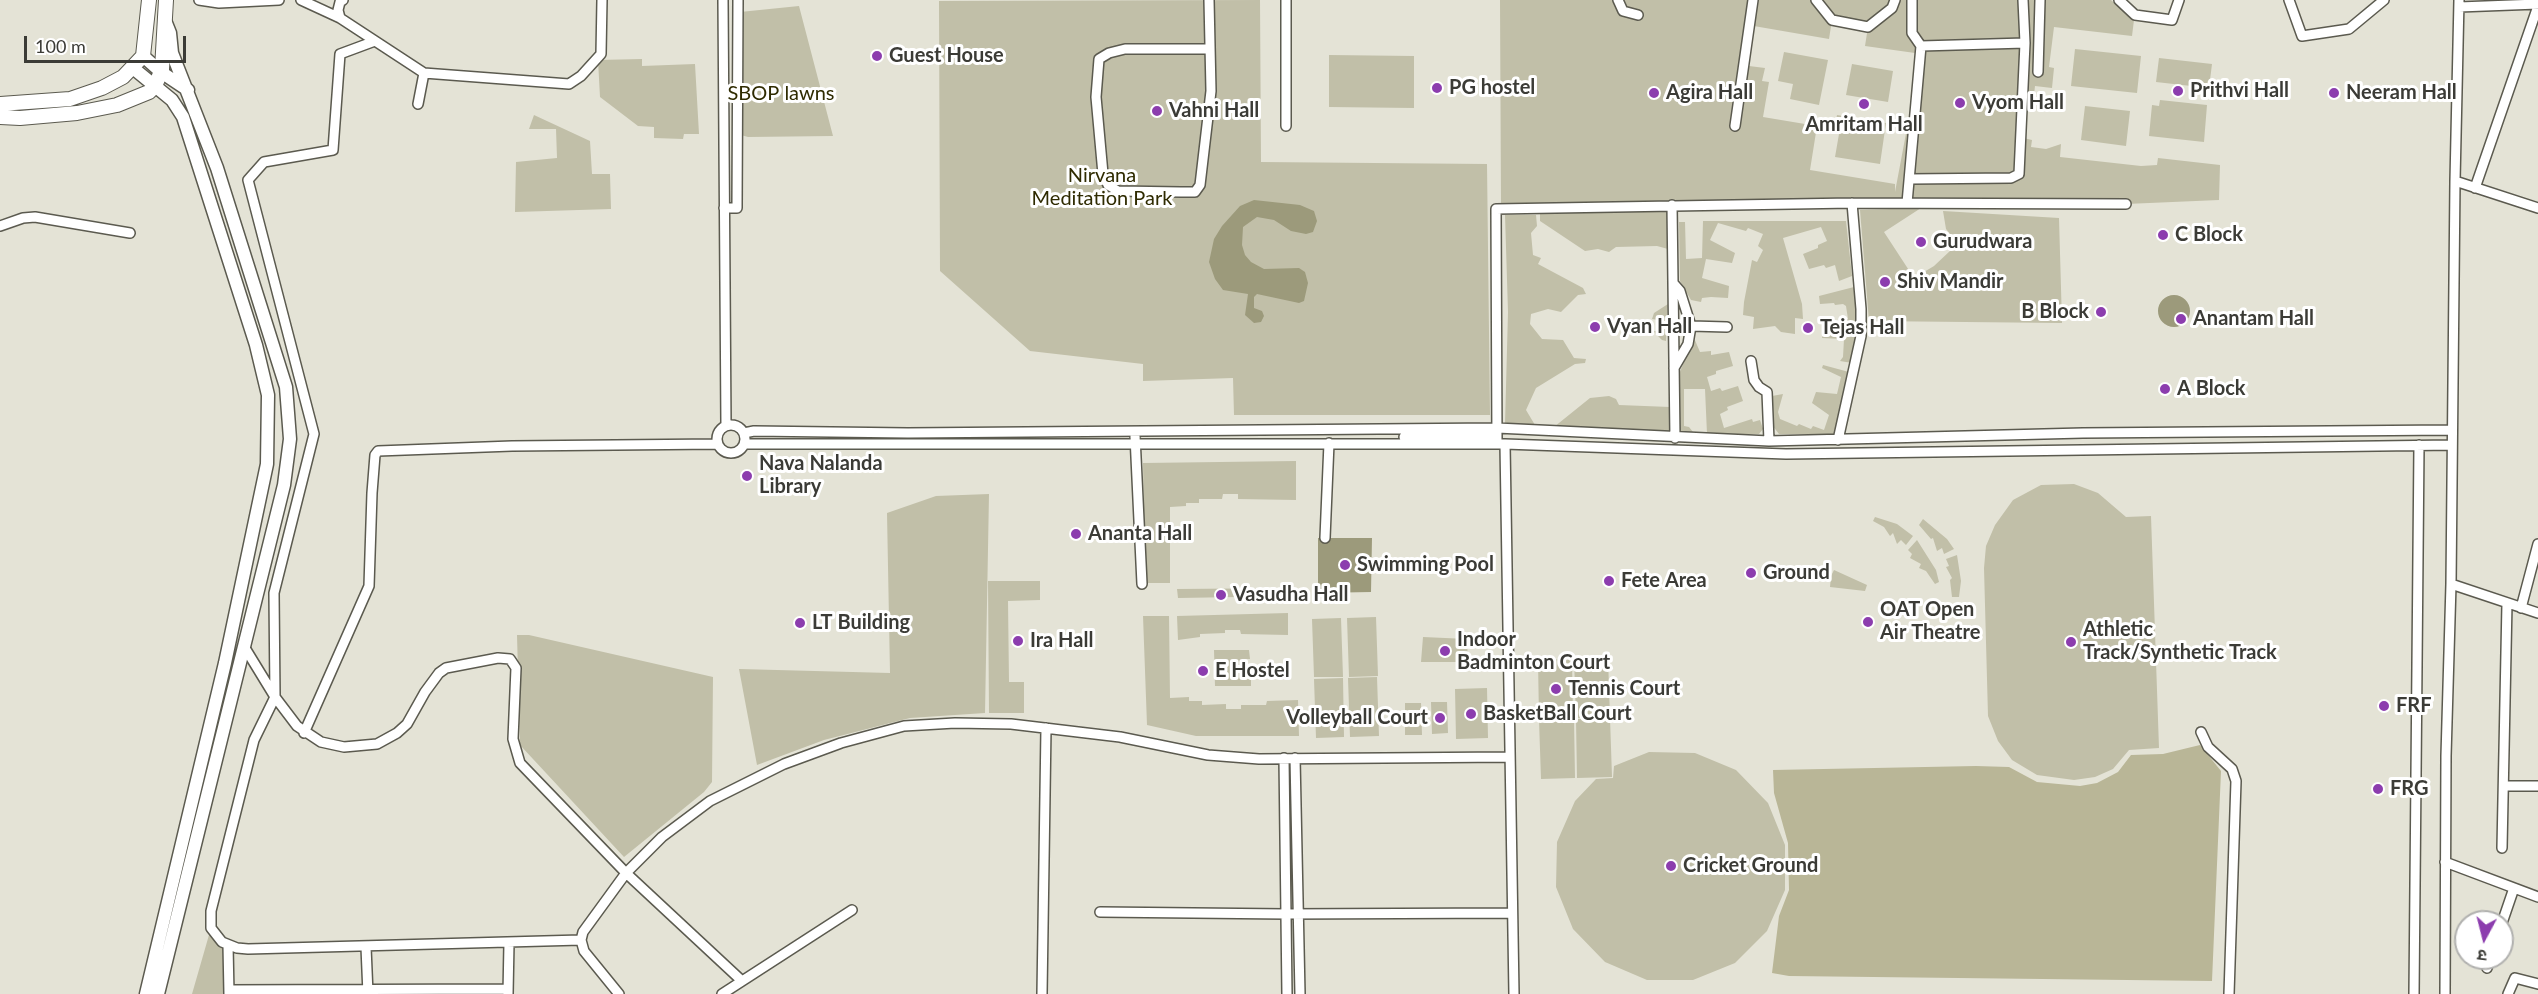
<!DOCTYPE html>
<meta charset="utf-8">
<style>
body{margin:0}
#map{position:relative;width:2538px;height:994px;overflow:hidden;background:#e4e3d6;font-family:Lato,"Noto Sans Devanagari",sans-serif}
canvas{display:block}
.north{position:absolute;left:2454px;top:910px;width:60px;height:60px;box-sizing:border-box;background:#fff;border:2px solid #b1b1af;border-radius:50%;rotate:187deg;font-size:16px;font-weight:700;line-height:24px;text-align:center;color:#3b3b36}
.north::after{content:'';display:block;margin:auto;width:21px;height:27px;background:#8c3dae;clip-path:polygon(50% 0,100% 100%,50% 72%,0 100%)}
.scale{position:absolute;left:24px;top:36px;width:162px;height:27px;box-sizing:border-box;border:3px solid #3b3b36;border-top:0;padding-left:8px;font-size:18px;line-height:21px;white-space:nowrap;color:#3b3b36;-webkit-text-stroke:4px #fff;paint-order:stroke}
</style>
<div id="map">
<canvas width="2538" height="994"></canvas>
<div class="north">उ</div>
<div class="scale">100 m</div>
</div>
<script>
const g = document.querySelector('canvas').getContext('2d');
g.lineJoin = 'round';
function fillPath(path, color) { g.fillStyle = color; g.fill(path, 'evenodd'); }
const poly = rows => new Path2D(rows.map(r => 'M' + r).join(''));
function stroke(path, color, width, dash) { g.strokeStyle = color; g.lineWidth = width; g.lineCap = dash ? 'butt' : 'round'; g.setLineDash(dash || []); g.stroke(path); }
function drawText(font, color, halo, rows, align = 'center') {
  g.font = font + ' Lato,sans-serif'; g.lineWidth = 6; g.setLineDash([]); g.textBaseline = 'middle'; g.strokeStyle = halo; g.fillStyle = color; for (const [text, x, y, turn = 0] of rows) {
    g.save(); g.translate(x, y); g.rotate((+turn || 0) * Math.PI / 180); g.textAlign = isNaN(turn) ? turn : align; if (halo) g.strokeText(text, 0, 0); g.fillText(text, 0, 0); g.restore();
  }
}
fillPath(poly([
 [1260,0,1261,162,1487,164,1490,415,1234,415,1233,378,1143,381,1143,364,1030,351,940,271,939,1],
 [1500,0,2111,0,2134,20,2132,36,2054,27,2049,67,2054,68,2052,88,2035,86,2034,95,2028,94,2023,138,2032,140,2031,147,2046,149,2061,144,2060,157,2141,166,2157,165,2158,158,2220,165,2219,200,2126,204,1895,198,1501,205],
 [1832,20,1868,27,1865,46,1915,53,1920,59,1895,192,1895,184,1810,170,1817,126,1763,117,1769,82,1762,81,1765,68,1741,65,1748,25,1829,39],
 [799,6,833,136,748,137,741,135,740,12],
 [2075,49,2141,56,2137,93,2071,86],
 [1784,52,1828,60,1819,105,1790,99,1793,84,1778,81],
 [1329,55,1414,56,1414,108,1329,107],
 [2159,58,2212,64,2209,88,2156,82],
 [642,59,642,66,695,64,699,134,684,134,683,139,654,138,654,127,638,126,600,97,598,60],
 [1852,64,1893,71,1888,102,1846,95],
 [2160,100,2207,105,2204,142,2149,136,2152,105,2159,106],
 [2085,106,2130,111,2126,146,2081,140],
 [534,115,590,141,592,174,610,174,611,209,515,212,516,162,557,158,556,129,529,129],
 [1837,115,1886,123,1880,164,1835,157,1839,134,1834,132],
 [1921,208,1884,232,1914,278,1934,266,1951,250,1950,234,1946,229,1943,211,2059,218,2062,323,1869,321,1860,210],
 [1667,210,1668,249,1657,246,1616,247,1609,252,1598,249,1585,251,1540,221,1540,212],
 [1505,215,1536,215,1537,226,1531,233,1533,255,1541,258,1538,264,1583,288,1586,294,1578,295,1561,312,1548,309,1531,314,1530,324,1542,339,1563,340,1574,358,1586,359,1585,363,1575,364,1536,388,1526,410,1535,425,1505,424,1508,312],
 [1703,221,1846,221,1852,276,1839,281,1835,265,1826,268,1824,265,1809,269,1803,254,1818,248,1818,245,1827,241,1821,227,1783,238,1802,304,1803,319,1795,318,1795,334,1781,332,1775,326,1753,329,1754,317,1743,315,1744,302,1752,260,1757,262,1763,250,1758,246,1763,234,1748,228,1746,231,1718,223,1710,240,1735,253,1732,263,1706,259,1702,278,1729,286,1728,298,1711,297,1702,298,1701,302,1691,300,1680,281,1679,222,1685,222,1686,259,1702,258],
 [1854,287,1859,293,1861,336,1852,363,1840,361,1843,357,1844,339,1822,338,1824,328,1839,325,1840,319,1848,319,1846,306,1843,304,1835,305,1834,303,1820,304,1819,296],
 [1668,304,1666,341,1662,340,1653,331,1658,331,1659,320,1652,319,1654,313],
 [1694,338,1700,352,1711,351,1711,355,1729,352,1733,366,1716,371,1716,374,1707,377,1711,391,1720,388,1722,391,1738,386,1743,401,1727,407,1728,410,1720,414,1724,428,1752,419,1753,422,1760,420,1763,429,1759,434,1707,434,1705,389,1684,389,1684,426,1689,427,1693,432,1691,434,1682,433,1680,429,1679,374],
 [1823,365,1849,372,1834,434,1779,434,1772,425,1772,396,1783,394,1778,412,1780,419,1797,426,1799,424,1811,429,1813,426,1824,430,1829,415,1812,403,1816,392,1837,394,1841,377,1822,368],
 [1609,396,1616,399,1619,405,1670,407,1669,432,1554,427,1590,398],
 [1296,461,1296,500,1238,499,1238,494,1223,494,1222,499,1199,499,1199,503,1186,503,1186,506,1170,507,1170,583,1145,583,1143,463],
 [2074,484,2098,493,2126,517,2151,516,2159,748,2129,750,2113,769,2095,777,2074,780,2037,775,2012,760,1998,741,1988,716,1984,568,1986,546,1995,525,2013,500,2041,485],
 [989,494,985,713,910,718,824,740,757,765,739,669,890,673,887,513,936,496],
 [1875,517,1897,524,1913,536,1906,545,1901,540,1897,544,1893,533,1890,536,1884,527,1873,521],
 [1923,519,1947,539,1954,549,1944,554,1942,548,1937,551,1933,538,1931,539,1919,525],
 [1917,540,1936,570,1939,582,1935,584,1926,571,1919,568,1921,564,1910,558,1912,554,1908,550],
 [1957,555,1961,581,1959,597,1952,597,1950,580,1952,578,1946,567,1949,566,1946,559],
 [1834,570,1867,585,1865,591,1830,587,1831,576],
 [988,581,1040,581,1040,600,1008,601,1009,682,1024,682,1024,713,989,713],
 [1297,588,1297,596,1178,598,1177,589],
 [1288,613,1288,635,1241,634,1240,630,1225,630,1225,633,1200,634,1200,637,1178,640,1177,616],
 [1143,616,1169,616,1170,698,1189,697,1189,701,1202,701,1202,705,1226,704,1226,709,1241,709,1241,705,1266,705,1267,701,1298,700,1299,736,1196,736,1147,725],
 [1376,617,1378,676,1349,677,1347,618],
 [1341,618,1343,677,1314,677,1312,619],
 [517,635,529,635,713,677,712,782,704,792,624,857,520,745],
 [1423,637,1467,639,1468,662,1421,662],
 [1214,650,1249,650,1250,659,1245,659,1246,677,1251,677,1251,686,1215,686],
 [1608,658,1610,717,1576,718,1574,659],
 [1572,659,1573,718,1539,719,1538,660],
 [1377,677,1379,736,1350,737,1348,678],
 [1343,678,1344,737,1316,738,1314,679],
 [1487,688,1488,738,1456,739,1455,689],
 [1431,702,1447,702,1448,733,1432,734],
 [1405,703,1421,703,1422,735,1405,735],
 [1610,718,1612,777,1577,778,1576,719],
 [1574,719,1575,778,1541,779,1539,720],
 [1649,752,1695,753,1736,770,1768,803,1785,845,1785,890,1767,931,1735,963,1693,980,1647,980,1605,962,1573,929,1556,887,1557,842,1575,801,1596,779,1613,778,1614,766],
 [211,928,229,948,227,994,192,994]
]), '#c1bfa8');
fillPath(poly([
 [2200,745,2221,771,2212,981,1789,976,1772,973,1779,916,1789,890,1788,843,1774,793,1773,770,1976,766,2009,767,2037,782,2080,786,2097,783,2118,772,2131,755,2163,754]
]), '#b9b697');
fillPath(poly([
 [1254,200,1300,205,1314,211,1317,221,1313,232,1306,234,1291,231,1274,220,1257,217,1243,227,1242,245,1245,255,1251,262,1264,269,1299,268,1305,272,1308,283,1304,301,1299,303,1257,294,1254,297,1254,308,1262,311,1264,316,1261,322,1254,323,1245,315,1248,294,1223,290,1215,279,1209,262,1214,239,1222,226,1240,206],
 '2158 311a16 16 0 1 1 32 0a16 16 0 1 1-32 0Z',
 [1318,538,1372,538,1371,592,1318,593]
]), '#9c9a7b');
const minor = poly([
 [199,0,219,3,279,0],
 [301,0,340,18,424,73,569,84,581,76,601,54,602,0],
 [723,0,726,425],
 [1209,0,1211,91,1200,185,1195,192,1181,192,1118,191,1108,185,1103,174,1096,97,1099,59,1109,53,1125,49,1210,49],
 [1286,0,1286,126],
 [1618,0,1623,11,1638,15],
 [1816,0,1832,20,1868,27,1892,8,1895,0],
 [2119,0,2135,15,2172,20,2179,0],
 [2289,0,2302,36,2349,29,2384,0],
 [2459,7,2538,4],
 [340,18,338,10,340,2,343,0],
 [375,41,340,54,333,150,264,162,248,180,314,434,274,593,275,697,254,740,211,911,211,928,222,942,237,948,248,949,581,940],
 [1921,46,2025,43],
 [2038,72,2040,0],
 [418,104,424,73],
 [1735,126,1753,0],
 [1910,179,2011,178,2019,174,2025,43,2023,0],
 [2455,181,2538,208],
 [2475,188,2538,6],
 [1907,203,1921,46,1912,33,1912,0],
 [1672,205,1675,438],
 [724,208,737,208,738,0],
 [0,226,23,218,35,217,130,233],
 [1673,283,1680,291,1691,326,1688,344,1674,368],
 [1691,326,1727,327],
 [1751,361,1754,380,1759,387,1767,392,1769,441],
 '717 439a14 14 0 1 1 28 0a14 14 0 1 1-28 0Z',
 [744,433,754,431,908,433,1497,428,1769,441,2083,433,2452,430],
 [1135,436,1142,584],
 [1404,437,1497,437],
 [1838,440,1861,336,1861,309,1852,203],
 [744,444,1497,444],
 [1505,444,1786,454,2452,445],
 [1325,538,1329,443],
 [2451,584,2538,613],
 [2521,608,2538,544],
 [245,648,275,697,297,726,321,742,344,747,377,744,397,733,407,724,425,692,439,673,446,668,498,658,510,659,516,668,513,739,520,763,626,873,742,981],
 [2201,732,2208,747,2232,769,2236,781,2229,994],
 [304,733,369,586,372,493,375,455,378,451,512,446,718,444],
 [1284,758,1287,994],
 [1295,758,1300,994],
 [2504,786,2538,786],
 [2502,848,2507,603],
 [2445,862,2538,897],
 [1100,912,1286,914,1512,913],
 [2502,923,2514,888],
 [228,945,229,994],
 [366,947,368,994],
 [2487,968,2490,958],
 [229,990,508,989],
 [508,994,509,943],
 [619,994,584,951,581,940,583,932,626,873,662,837,710,801,784,764,841,743,904,726,955,723,1011,724,1120,737,1208,755,1259,759,1509,757],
 [722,994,852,910],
 [1042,994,1046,728],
 [1514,994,1505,444,1497,444,1496,209,1852,203,2126,204],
 [2414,994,2419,445],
 [2445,994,2446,756,2451,584,2455,181,2459,0],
 [2508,994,2515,978,2538,984]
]);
const tertiary = poly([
 [143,56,161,72,188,90],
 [133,68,172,100,183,117,256,345,268,395,267,464,225,663,146,994],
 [158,994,284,485,290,439,286,387,217,168,172,53,170,33,166,23]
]);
const secondary = poly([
 [0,104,70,99,102,88,123,77,143,56,149,0],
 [0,117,20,118,77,113,117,105,149,92,155,86,162,69,166,0]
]);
stroke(minor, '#5b5a4f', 12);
stroke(tertiary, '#5b5a4f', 15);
stroke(secondary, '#5b5a4f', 16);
stroke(minor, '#fff', 9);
stroke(tertiary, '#fff', 12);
stroke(secondary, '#fff', 14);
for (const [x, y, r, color] of [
 [877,56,6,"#8c3dae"],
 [1437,88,6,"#8c3dae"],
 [2178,91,6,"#8c3dae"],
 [1654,93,6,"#8c3dae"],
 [2334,93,6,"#8c3dae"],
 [1960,103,6,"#8c3dae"],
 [1864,104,6,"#8c3dae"],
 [1157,111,6,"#8c3dae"],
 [2163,235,6,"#8c3dae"],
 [1921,242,6,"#8c3dae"],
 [1885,282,6,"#8c3dae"],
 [2101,312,6,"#8c3dae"],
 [2181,319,6,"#8c3dae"],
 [1595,327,6,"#8c3dae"],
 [1808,328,6,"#8c3dae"],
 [2165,389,6,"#8c3dae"],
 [747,476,6,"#8c3dae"],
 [1076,534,6,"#8c3dae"],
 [1345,565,6,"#8c3dae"],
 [1751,573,6,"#8c3dae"],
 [1609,581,6,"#8c3dae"],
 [1221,595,6,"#8c3dae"],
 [1868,622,6,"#8c3dae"],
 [800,623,6,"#8c3dae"],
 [1018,641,6,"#8c3dae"],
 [2071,642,6,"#8c3dae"],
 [1445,651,6,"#8c3dae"],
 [1203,671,6,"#8c3dae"],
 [1556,689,6,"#8c3dae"],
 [2384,706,6,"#8c3dae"],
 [1471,714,6,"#8c3dae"],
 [1440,718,6,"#8c3dae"],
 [2378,789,6,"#8c3dae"],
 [1671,866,6,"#8c3dae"]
]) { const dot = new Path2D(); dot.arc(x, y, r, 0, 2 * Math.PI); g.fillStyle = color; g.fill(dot); stroke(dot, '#fff', 2); }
drawText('bold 20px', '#3b3b36', '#fff', [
 ["Guest House",889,56],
 ["PG hostel",1449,88],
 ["Prithvi Hall",2190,91],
 ["Agira Hall",1666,93],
 ["Neeram Hall",2346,93],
 ["Vyom Hall",1972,103],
 ["Vahni Hall",1169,111],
 ["Amritam Hall",1864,125,"center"],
 ["C Block",2175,235],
 ["Gurudwara",1933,242],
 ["Shiv Mandir",1897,282],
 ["B Block",2089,312,"right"],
 ["Anantam Hall",2193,319],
 ["Vyan Hall",1607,327],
 ["Tejas Hall",1820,328],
 ["A Block",2177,389],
 ["Nava Nalanda",759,464],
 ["Library",759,487],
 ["Ananta Hall",1088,534],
 ["Swimming Pool",1357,565],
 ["Ground",1763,573],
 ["Fete Area",1621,581],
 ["Vasudha Hall",1233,595],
 ["OAT Open",1880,610],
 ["Air Theatre",1880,633],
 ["LT Building",812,623],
 ["Athletic",2083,630],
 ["Track/Synthetic Track",2083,653],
 ["Indoor",1457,640],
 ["Badminton Court",1457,663],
 ["Ira Hall",1030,641],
 ["E Hostel",1215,671],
 ["Tennis Court",1568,689],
 ["FRF",2396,706],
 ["BasketBall Court",1483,714],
 ["Volleyball Court",1428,718,"right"],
 ["FRG",2390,789],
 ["Cricket Ground",1683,866]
], 'left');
drawText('20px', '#2f2b01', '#fff', [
 ["SBOP lawns",781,94],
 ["Nirvana",1102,176],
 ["Meditation Park",1102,199]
]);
</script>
